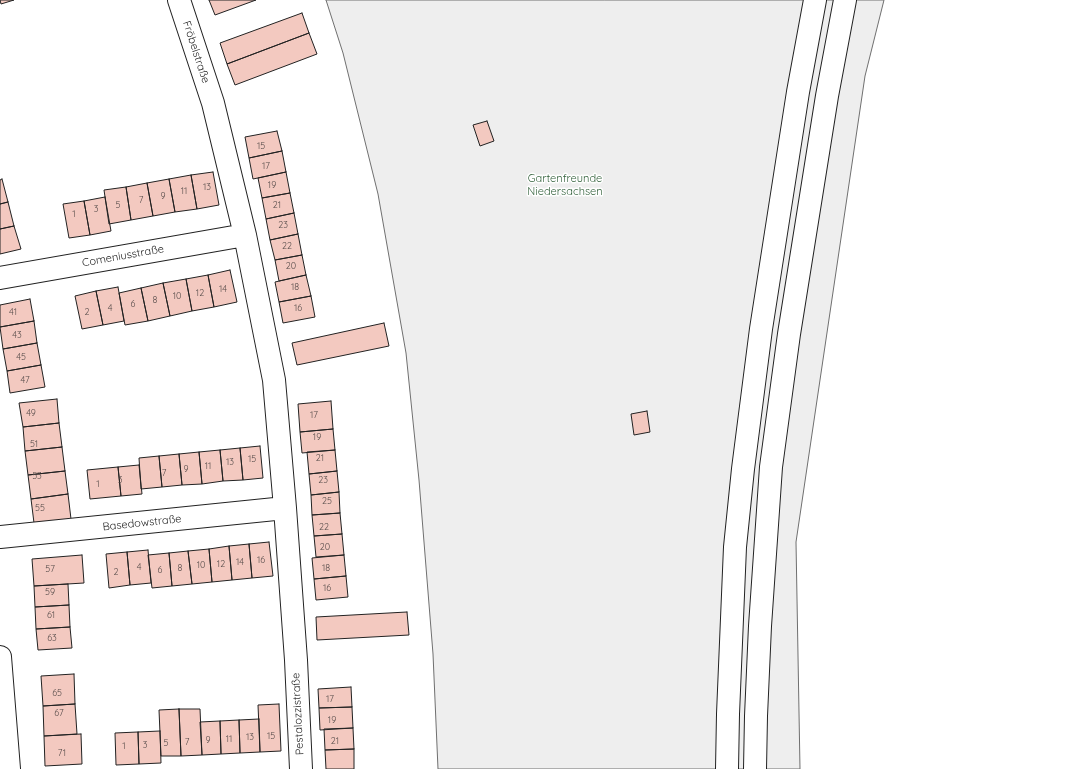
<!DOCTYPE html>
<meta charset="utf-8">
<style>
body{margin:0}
canvas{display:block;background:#fff}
</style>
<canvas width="1073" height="769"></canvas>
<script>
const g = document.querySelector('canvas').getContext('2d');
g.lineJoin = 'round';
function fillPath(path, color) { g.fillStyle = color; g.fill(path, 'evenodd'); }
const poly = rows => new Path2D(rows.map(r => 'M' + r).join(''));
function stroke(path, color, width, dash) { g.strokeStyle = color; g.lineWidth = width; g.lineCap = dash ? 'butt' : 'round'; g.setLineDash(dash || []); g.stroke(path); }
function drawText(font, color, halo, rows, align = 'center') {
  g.font = font + ' Quicksand,sans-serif'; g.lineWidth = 3; g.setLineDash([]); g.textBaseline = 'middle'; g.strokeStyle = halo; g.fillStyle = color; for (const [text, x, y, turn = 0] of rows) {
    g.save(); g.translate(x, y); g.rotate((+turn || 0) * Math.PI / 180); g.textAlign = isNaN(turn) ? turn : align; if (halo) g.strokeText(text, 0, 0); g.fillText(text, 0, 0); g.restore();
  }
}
const green = poly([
 [326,0,884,0,865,76,796,542,800,769,438,769,433,654,419,480,406,353,378,194,343,53,326,0]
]);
fillPath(green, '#eee');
stroke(green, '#6f6f6f', 1);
const building = poly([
 [0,0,14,0,1,4,0,0],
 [209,0,256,0,215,15,209,0],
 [302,13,309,33,227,64,220,43,302,13],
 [309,33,317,54,235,85,227,64,309,33],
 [487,121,494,141,480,146,473,125,487,121],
 [277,131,282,151,249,158,245,137,277,131],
 [282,151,286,172,253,179,249,158,282,151],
 [213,172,219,205,197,209,191,175,213,172],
 [286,172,290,193,262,198,258,178,286,172],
 [191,175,197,209,175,212,169,179,191,175],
 [2,179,8,202,0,204,0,180,2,179],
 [169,179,175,212,153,216,147,183,169,179],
 [147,183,153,216,131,220,126,187,147,183],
 [126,187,131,220,109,224,104,190,126,187],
 [290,193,294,213,266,219,262,198,290,193],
 [105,197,111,231,90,235,84,201,105,197],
 [84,201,90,235,69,238,63,204,84,201],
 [8,202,14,226,0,229,0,204,8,202],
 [294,213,298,234,270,240,266,219,294,213],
 [14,226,21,249,0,254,0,229,14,226],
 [298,234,302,255,275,260,270,240,298,234],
 [302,255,306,275,279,281,275,260,302,255],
 [230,270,237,302,214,307,208,275,230,270],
 [208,275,214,307,192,311,186,279,208,275],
 [306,275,311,296,279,302,275,282,306,275],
 [186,279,192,311,170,316,163,283,186,279],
 [163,283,170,316,148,321,141,288,163,283],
 [118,287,124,321,103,325,96,291,118,287],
 [141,288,148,321,125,325,119,293,141,288],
 [96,291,103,325,82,329,75,296,96,291],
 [311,296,315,317,283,323,279,302,311,296],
 [30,299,34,321,0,327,0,305,30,299],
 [34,321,37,343,3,349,0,327,34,321],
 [384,323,389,346,297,365,292,343,384,323],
 [37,343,41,365,7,371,3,349,37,343],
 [41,365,45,387,10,393,7,371,41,365],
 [57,399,59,423,23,427,19,403,57,399],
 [331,401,333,429,300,432,298,404,331,401],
 [647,411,650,432,634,435,631,414,647,411],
 [59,423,62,447,25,451,23,427,59,423],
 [333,429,335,450,302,453,300,432,333,429],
 [260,446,263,478,243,480,240,448,260,446],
 [62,447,65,471,28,475,25,451,62,447],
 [240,448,243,480,223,481,220,450,240,448],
 [220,450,223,481,202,484,199,452,220,450],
 [335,450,337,471,309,474,307,452,335,450],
 [199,452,202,484,182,485,179,454,199,452],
 [179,454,182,485,162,487,159,456,179,454],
 [159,456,162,487,141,489,139,458,159,456],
 [139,465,142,494,121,496,118,467,139,465],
 [118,467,121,496,90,499,87,470,118,467],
 [65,471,68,494,31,499,28,475,65,471],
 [337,471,339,492,311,495,309,474,337,471],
 [339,492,340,513,312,515,311,495,339,492],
 [68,494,71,519,34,523,31,499,68,494],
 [340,513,342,534,314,536,312,515,340,513],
 [342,534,344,555,316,557,314,536,342,534],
 [269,542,273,576,252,578,249,544,269,542],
 [249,544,252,578,232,580,229,546,249,544],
 [229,546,232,580,212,582,209,549,229,546],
 [209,549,212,582,192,584,188,551,209,549],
 [148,550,151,583,130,585,127,552,148,550],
 [188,551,192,584,172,586,169,553,188,551],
 [127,552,130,585,109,588,106,554,127,552],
 [169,553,172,586,152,588,148,555,169,553],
 [82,555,84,583,34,586,32,559,82,555],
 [344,555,346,576,314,579,312,558,344,555],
 [346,576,348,597,316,600,314,579,346,576],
 [68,584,69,605,35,607,34,586,68,584],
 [69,605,70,627,36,629,35,607,69,605],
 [407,612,409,635,317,640,316,617,407,612],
 [70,627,72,648,38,650,36,629,70,627],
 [74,674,75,704,43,706,41,676,74,674],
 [351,687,352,707,319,708,318,689,351,687],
 [75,704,77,734,44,736,43,706,75,704],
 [279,704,281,751,260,752,258,705,279,704],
 [352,707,353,728,320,730,319,708,352,707],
 [179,709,181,756,161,756,159,710,179,709],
 [179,709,200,709,202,755,181,756,179,709],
 [259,719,260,752,240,753,239,720,259,719],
 [239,720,240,753,221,754,220,721,239,720],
 [220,721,221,754,202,755,200,722,220,721],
 [353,728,354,749,325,750,324,729,353,728],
 [160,731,161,763,139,764,138,732,160,731],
 [138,732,139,764,116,765,115,733,138,732],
 [81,734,82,764,45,766,44,736,81,734],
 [354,749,354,769,326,769,325,750,354,749]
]);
fillPath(building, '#f3c9c0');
stroke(building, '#222', 1);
const minor = poly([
 [179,0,213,103,245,235,274,380,285,508,296,660,301,769],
 [0,278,245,235],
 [0,537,285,508],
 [0,657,9,769]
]);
const highway = poly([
 [727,769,728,714,735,547,743,469,761,329,798,92,815,0],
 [755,769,756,716,760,626,771,467,789,334,827,96,845,0]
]);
stroke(minor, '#222', 24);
stroke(highway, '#222', 24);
stroke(minor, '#fff', 22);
stroke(highway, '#fff', 22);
drawText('9px', '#564c4a', null, [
 ["15",261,146],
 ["17",266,166],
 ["19",272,185],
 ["13",207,187],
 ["11",184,191],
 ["9",163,196],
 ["7",141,200],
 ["5",118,205],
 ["21",277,205],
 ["3",96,209],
 ["1",74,214],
 ["23",283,225],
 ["22",287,246],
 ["20",291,266],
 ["18",295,287],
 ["14",223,289],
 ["12",200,293],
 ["10",177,296],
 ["8",155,300],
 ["6",133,304],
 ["4",110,308],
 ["16",298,308],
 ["41",13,312],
 ["2",87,312],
 ["43",17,335],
 ["45",21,357],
 ["47",25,380],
 ["49",31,413],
 ["17",314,415],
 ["19",317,437],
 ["51",34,444],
 ["21",320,458],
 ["15",252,459],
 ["13",230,462],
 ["11",208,466],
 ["9",186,469],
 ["7",164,473],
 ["53",37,476],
 ["3",120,480],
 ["23",323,480],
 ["1",98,484],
 ["25",327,501],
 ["55",40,508],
 ["22",324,527],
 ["20",325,547],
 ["16",261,560],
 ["14",240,562],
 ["12",221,564],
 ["10",201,565],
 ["4",139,567],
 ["8",180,568],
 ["18",326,568],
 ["57",50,569],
 ["6",160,570],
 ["2",116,572],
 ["16",327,588],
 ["59",50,592],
 ["61",51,615],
 ["63",52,638],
 ["65",57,693],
 ["17",330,699],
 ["67",59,713],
 ["19",332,720],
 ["15",271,736],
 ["13",250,737],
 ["11",229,739],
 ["9",208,740],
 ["21",335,741],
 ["7",187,742],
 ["5",166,743],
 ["3",145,745],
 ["1",124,746],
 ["71",62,753]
]);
drawText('11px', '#222', '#fff', [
 ["Fröbelstraße",196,52,72],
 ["Comeniusstraße",123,256,-10],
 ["Basedowstraße",142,523,-6],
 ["Pestalozzistraße",298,714,-93]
]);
drawText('11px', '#2f5e38', '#fff', [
 ["Gartenfreunde",565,179],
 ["Niedersachsen",565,192]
]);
</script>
